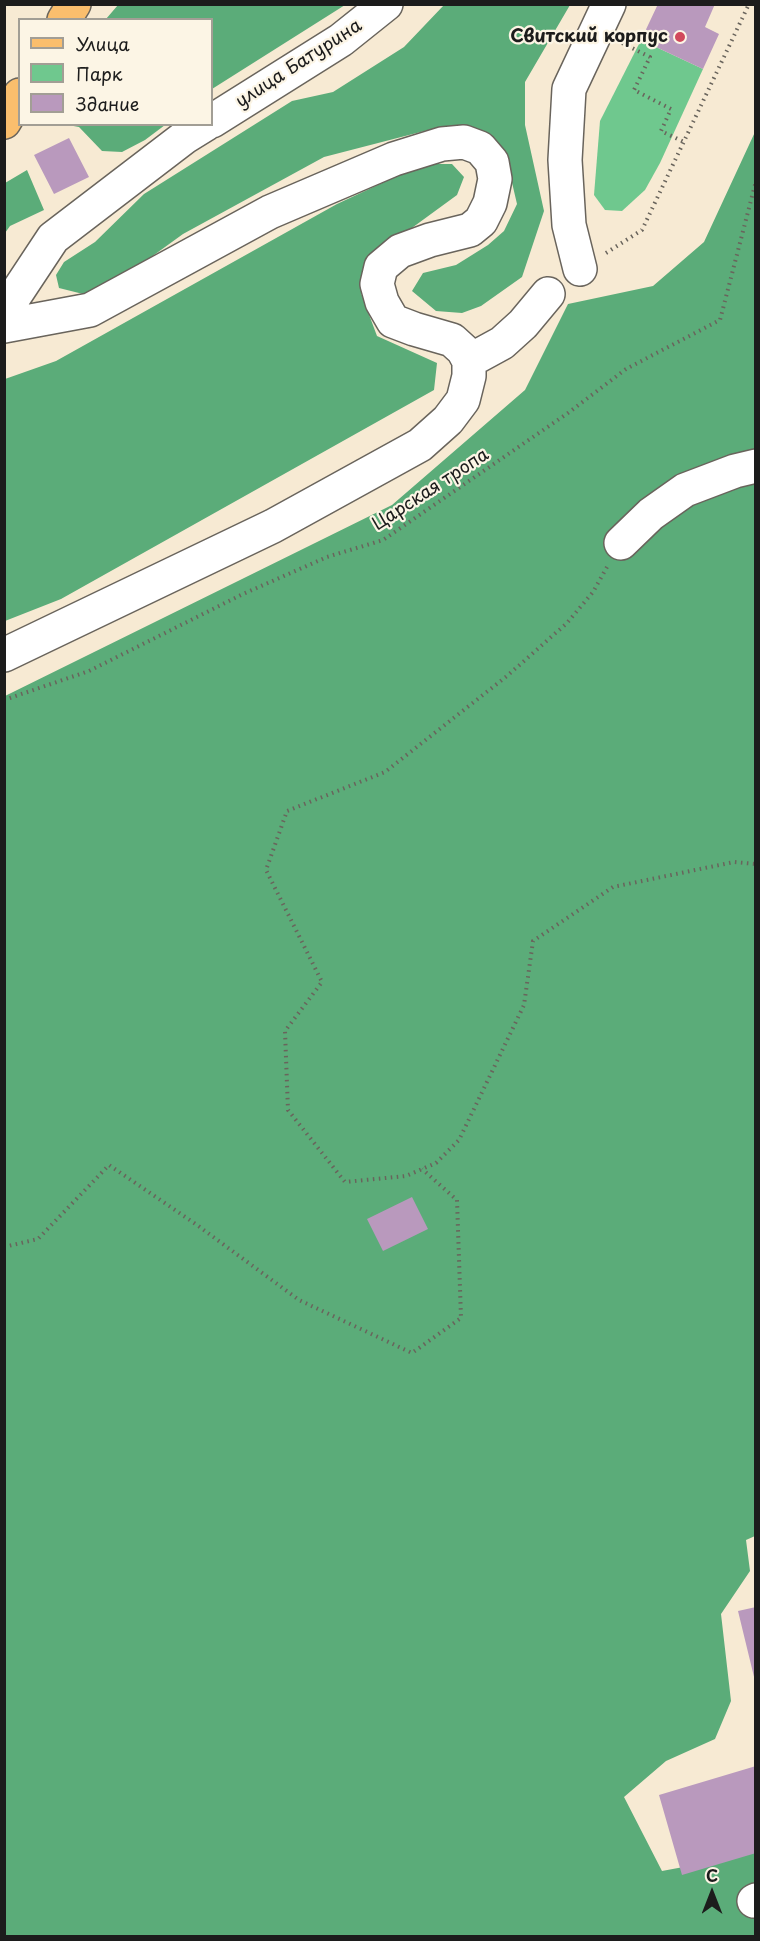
<!DOCTYPE html>
<meta charset="utf-8">
<style>
body{margin:0}
#map{position:relative;width:760px;height:1941px;overflow:hidden;background:#f7ead3;font-family:"Playpen Sans",sans-serif}
canvas{display:block}
.frame{position:absolute;inset:0;border:6px solid #1c1c1c;pointer-events:none}
.legend{position:absolute;left:18px;top:18px;width:195px;height:108px;box-sizing:border-box;background:#fcf5e5;border:2px solid #a29e95;margin:0;padding:8px 10px;list-style:none;font-size:18px;color:#1c1c1c}
.legend li{display:flex;align-items:center;gap:12px;height:30px}
.legend b{width:30px;border:2px solid #a29e95}
.north{position:absolute;left:682px;top:1863px;width:60px;height:60px;-webkit-text-stroke:4px #fcf5e5;paint-order:stroke;rotate:0deg;font-size:16px;font-weight:700;line-height:24px;text-align:center;color:#1c1c1c}
.north::after{content:'';display:block;margin:auto;width:21px;height:27px;background:#1c1c1c;clip-path:polygon(50% 0,100% 100%,50% 72%,0 100%)}
</style>
<div id="map">
<canvas width="760" height="1941"></canvas>
<div class="frame"></div>
<ul class="legend">
<li><b style="height:8px;background:#fabe6d"></b>Улица</li>
<li><b style="height:16px;background:#6fc88e"></b>Парк</li>
<li><b style="height:16px;background:#b999bd"></b>Здание</li>
</ul>
<div class="north">С</div>
</div>
<script>
const g = document.querySelector('canvas').getContext('2d');
g.lineJoin = 'round';
function fillPath(path, color) { g.fillStyle = color; g.fill(path, 'evenodd'); }
const poly = rows => new Path2D(rows.map(r => 'M' + r).join(''));
function stroke(path, color, width, dash) { g.strokeStyle = color; g.lineWidth = width; g.lineCap = dash ? 'butt' : 'round'; g.setLineDash(dash || []); g.stroke(path); }
function drawText(font, color, halo, rows, align = 'center') {
  g.font = font + ' "Playpen Sans",sans-serif'; g.lineWidth = 4.5; g.setLineDash([]); g.textBaseline = 'middle'; g.strokeStyle = halo; g.fillStyle = color; for (const [text, x, y, turn = 0] of rows) {
    g.save(); g.translate(x, y); g.rotate((+turn || 0) * Math.PI / 180); g.textAlign = isNaN(turn) ? turn : align; if (halo) g.strokeText(text, 0, 0); g.fillText(text, 0, 0); g.restore();
  }
}
fillPath(poly([
 [641,40,703,69,660,163,645,190,622,211,605,210,594,195,600,121]
]), '#6fc88e');
fillPath(poly([
 [118,5,118,4,345,5,212,89,212,20,106,19],
 [444,5,570,5,525,82,525,125,544,211,522,277,481,306,462,313,436,311,412,291,423,273,456,265,488,245,504,231,517,204,510,174,460,129,436,128,324,157,183,234,107,289,83,294,59,288,56,275,64,262,95,242,144,194,292,101,333,92,404,47],
 [68,125,165,125,145,140,122,152,102,151,79,127],
 [755,132,755,1536,746,1540,750,1571,721,1614,731,1701,715,1739,666,1761,624,1797,662,1871,737,1857,755,1848,755,1936,5,1936,5,696,392,505,525,390,568,304,653,286,704,242],
 [423,164,452,164,464,177,457,195,368,260,361,293,377,336,437,363,434,390,61,599,5,621,5,379,56,361,337,204],
 [27,170,44,210,10,226,5,233,5,183]
]), '#5bac79');
fillPath(poly([
 [658,4,715,4,705,27,719,34,703,69,641,40],
 [69,138,89,177,54,194,34,155],
 [412,1197,428,1229,383,1251,367,1219],
 [756,1607,756,1681,755,1681,738,1611],
 [756,1766,756,1853,682,1875,659,1795]
]), '#b999bd');
const minor = poly([
 [212,121,341,40,386,4],
 [580,269,569,225,565,160,569,89,609,4],
 [4,312,53,238,185,137,206,124],
 [4,326,90,310,270,212,394,159,442,144,464,142,480,148,492,162,495,179,490,203,481,221,470,230,430,240,400,251,381,267,377,284,382,302,393,321,414,329,452,340,463,350,469,361,469,376,463,400,448,420,420,445,273,526,4,655],
 [469,361,502,343,523,324,548,294],
 [621,543,651,514,685,490,735,471,756,466],
 [754,1901,756,1900]
]);
const major = poly([
 [64,20,74,4],
 [4,122,20,95]
]);
stroke(minor, '#69645c', 36);
stroke(major, '#69645c', 36);
stroke(poly([
 [622,43,650,57,634,90,671,109,661,131,684,142],
 [606,253,642,230,749,4],
 [607,567,593,592,567,623,507,676,385,772,287,811,266,870,322,982,285,1031,288,1110,345,1182,406,1176,436,1163,459,1140,524,1005,533,941,613,887,734,862,756,864],
 [4,700,89,671,243,594,327,557,383,540,568,413,626,369,720,320,756,181],
 [4,1247,38,1239,109,1165,197,1225,299,1300,412,1353,461,1318,457,1200,422,1169]
]), '#69645c', 4, [1.5, 4.5]);
stroke(minor, '#fff', 33);
stroke(major, '#fabe6d', 33);
for (const [x, y, r, color] of [
 [680,37,6,"#d1495b"]
]) { const dot = new Path2D(); dot.arc(x, y, r, 0, 2 * Math.PI); g.fillStyle = color; g.fill(dot); stroke(dot, '#fcf5e5', 2); }
drawText('bold 18px', '#1c1c1c', '#fcf5e5', [
 ["Свитский корпус",668,37]
], 'right');
drawText('18px', '#1c1c1c', '#fcf5e5', [
 ["улица Батурина",299,64,-33],
 ["Царская тропа",431,490,-33]
]);
</script>
